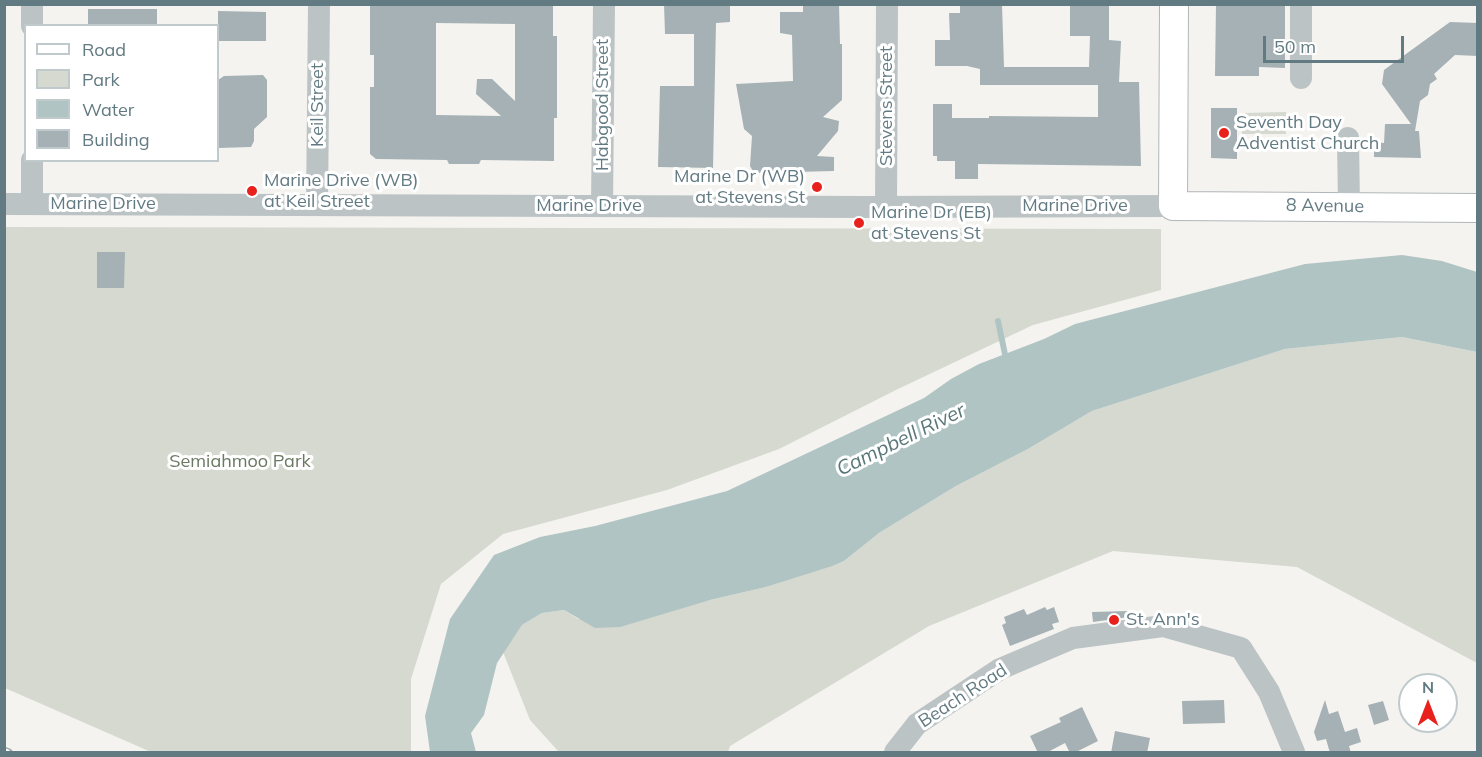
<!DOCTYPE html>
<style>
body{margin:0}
#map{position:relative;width:1482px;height:757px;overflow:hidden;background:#f4f3f0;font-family:Mulish,sans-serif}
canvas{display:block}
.frame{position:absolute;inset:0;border:6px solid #627a82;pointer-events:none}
.legend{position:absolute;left:24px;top:24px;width:195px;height:138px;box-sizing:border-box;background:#fff;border:2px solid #c0cacd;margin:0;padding:8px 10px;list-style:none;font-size:18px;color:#627a82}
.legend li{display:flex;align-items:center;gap:12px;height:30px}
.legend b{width:30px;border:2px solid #c0cacd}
.north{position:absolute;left:1398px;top:673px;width:60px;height:60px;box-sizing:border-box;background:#fff;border:2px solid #c0cacd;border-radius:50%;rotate:0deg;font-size:16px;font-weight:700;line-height:24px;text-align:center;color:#627a82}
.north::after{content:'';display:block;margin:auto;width:21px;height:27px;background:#e8211c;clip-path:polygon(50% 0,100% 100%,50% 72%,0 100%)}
.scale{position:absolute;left:1263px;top:36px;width:141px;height:27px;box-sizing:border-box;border:3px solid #627a82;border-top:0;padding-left:8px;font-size:18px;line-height:21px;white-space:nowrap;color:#627a82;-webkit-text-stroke:4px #fff;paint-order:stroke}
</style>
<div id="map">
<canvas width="1482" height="757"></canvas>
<div class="frame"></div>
<ul class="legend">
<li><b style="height:8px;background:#fff"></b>Road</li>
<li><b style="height:16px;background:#d5d9cf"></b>Park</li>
<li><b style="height:16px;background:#b1c4c4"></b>Water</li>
<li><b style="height:16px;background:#a5b1b4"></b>Building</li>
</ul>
<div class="north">N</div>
<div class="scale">50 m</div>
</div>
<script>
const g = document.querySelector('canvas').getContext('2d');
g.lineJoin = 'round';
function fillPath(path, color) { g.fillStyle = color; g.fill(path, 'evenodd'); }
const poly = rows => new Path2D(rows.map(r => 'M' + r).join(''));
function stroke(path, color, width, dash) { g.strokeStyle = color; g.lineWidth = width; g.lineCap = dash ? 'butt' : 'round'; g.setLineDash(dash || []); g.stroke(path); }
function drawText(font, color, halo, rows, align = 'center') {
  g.font = font + ' Mulish,sans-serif'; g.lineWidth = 6; g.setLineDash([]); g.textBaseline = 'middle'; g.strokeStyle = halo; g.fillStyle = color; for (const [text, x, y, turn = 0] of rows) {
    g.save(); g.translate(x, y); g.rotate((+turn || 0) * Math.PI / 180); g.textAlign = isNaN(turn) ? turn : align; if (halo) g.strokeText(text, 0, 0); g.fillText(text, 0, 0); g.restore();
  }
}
fillPath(poly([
 [1286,112,1286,134,1242,134,1242,113],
 [5,227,1161,229,1161,290,1033,325,898,389,779,449,667,490,503,534,441,584,411,679,411,752,151,752,5,688],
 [1402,337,1477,352,1477,663,1297,567,1113,551,929,626,730,746,728,752,559,752,530,720,503,652,522,625,542,613,564,610,578,619,710,600,766,587,844,561,879,533,956,486,1028,449,1092,411,1285,349]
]), '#d5d9cf');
fillPath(poly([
 [1402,255,1442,261,1477,272,1477,352,1402,337,1285,349,1092,411,1028,449,956,486,879,533,844,561,832,566,766,587,710,600,620,627,595,628,564,610,542,613,522,625,497,663,484,715,471,733,476,752,430,752,425,716,450,619,494,555,540,537,595,526,727,491,924,398,951,379,979,364,1044,339,1075,324,1305,264]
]), '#b1c4c4');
stroke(poly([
 [998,321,1006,359]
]), '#b1c4c4', 6);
fillPath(poly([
 [370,4,553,4,553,36,557,36,557,118,554,118,554,161,481,160,479,164,449,164,447,160,376,159,370,154,370,87,374,87,374,55,370,55],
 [436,23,515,24,515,101,492,79,477,79,476,94,501,116,436,115],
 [664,4,730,4,730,22,716,23,713,168,658,167,660,86,694,86,694,34,665,34],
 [803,4,839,4,840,44,842,44,842,100,823,117,839,121,838,131,817,156,834,157,834,171,754,173,750,166,752,136,744,129,736,84,793,81,792,35,780,33,780,12,803,12],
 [960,4,1002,4,1004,67,1089,67,1090,36,1070,36,1070,4,1109,4,1109,40,1121,41,1119,82,1139,82,1141,166,978,164,978,179,955,179,955,161,937,161,937,156,933,156,933,104,952,104,952,118,989,118,989,116,1098,117,1098,85,980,85,980,69,967,66,935,66,935,40,950,40,949,13,960,13],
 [1216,4,1285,4,1285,68,1259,67,1259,76,1215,76],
 [88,9,157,9,157,26,88,26],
 [218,11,266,12,266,41,218,41],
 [1450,22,1478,23,1478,56,1455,55,1434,74,1437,79,1430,84,1428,95,1420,101,1415,131,1419,131,1421,158,1374,157,1374,142,1384,143,1385,124,1411,124,1382,84,1384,70],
 [263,75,267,80,267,117,254,129,254,141,251,147,218,148,218,80,224,76],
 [1211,108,1237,108,1237,159,1211,158],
 [97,252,125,252,124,288,97,288],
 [1045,607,1047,610,1054,607,1059,622,1052,624,1054,629,1010,646,1002,625,1006,623,1004,617,1024,609,1027,615],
 [1128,611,1128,613,1136,613,1136,616,1093,622,1092,612],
 [1224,700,1225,723,1183,724,1182,701],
 [1325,700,1329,714,1338,711,1345,732,1357,728,1361,742,1349,746,1351,753,1330,753,1326,739,1317,741,1314,732],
 [1383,701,1389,720,1374,725,1368,705],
 [1082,707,1098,741,1074,753,1070,753,1065,743,1046,753,1038,753,1030,736,1061,722,1059,718],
 [1115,731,1150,738,1147,753,1111,753]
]), '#a5b1b4');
const major = poly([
 [1174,4,1173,206,1478,208]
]);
stroke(major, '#b0b6b9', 30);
stroke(poly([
 [32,26,32,4],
 [1301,78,1301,4],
 [1348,138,1349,206],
 [4,204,869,207,1173,206],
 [32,204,32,160],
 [317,205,319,4],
 [602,206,604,4],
 [886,207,887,4],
 [895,752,917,724,1000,669,1073,638,1163,626,1241,648,1269,692,1294,752]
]), '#bcc3c5', 22);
stroke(major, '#fff', 28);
const rail = poly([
 [4,750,9,752]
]);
stroke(rail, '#9ba6a9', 7);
stroke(rail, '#fff', 4.5, [14]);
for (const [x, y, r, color] of [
 [1224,133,6,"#e8211c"],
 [817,187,6,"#e8211c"],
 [252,191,6,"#e8211c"],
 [859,223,6,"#e8211c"],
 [1114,620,6,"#e8211c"]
]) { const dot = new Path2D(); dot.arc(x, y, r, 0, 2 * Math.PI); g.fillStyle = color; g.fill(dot); stroke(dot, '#fff', 2); }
drawText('18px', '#627a82', '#fff', [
 ["Keil Street",318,105,-90],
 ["Habgood Street",603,105,-90],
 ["Stevens Street",887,106,-90],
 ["Marine Drive",103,204],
 ["Marine Drive",589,206],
 ["Marine Drive",1075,206],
 ["8 Avenue",1325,206,1],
 ["Beach Road",963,696,-33]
]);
drawText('18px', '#627a82', '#fff', [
 ["Seventh Day",1236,123],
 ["Adventist Church",1236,144],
 ["Marine Dr (WB)",805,177,"right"],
 ["at Stevens St",805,198,"right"],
 ["Marine Drive (WB)",264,181],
 ["at Keil Street",264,202],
 ["Marine Dr (EB)",871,213],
 ["at Stevens St",871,234],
 ["St. Ann's",1126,620]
], 'left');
drawText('18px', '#6b7961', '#fff', [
 ["Semiahmoo Park",240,462]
]);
drawText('italic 20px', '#597778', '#fff', [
 ["Campbell River",901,440,-26]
]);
</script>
